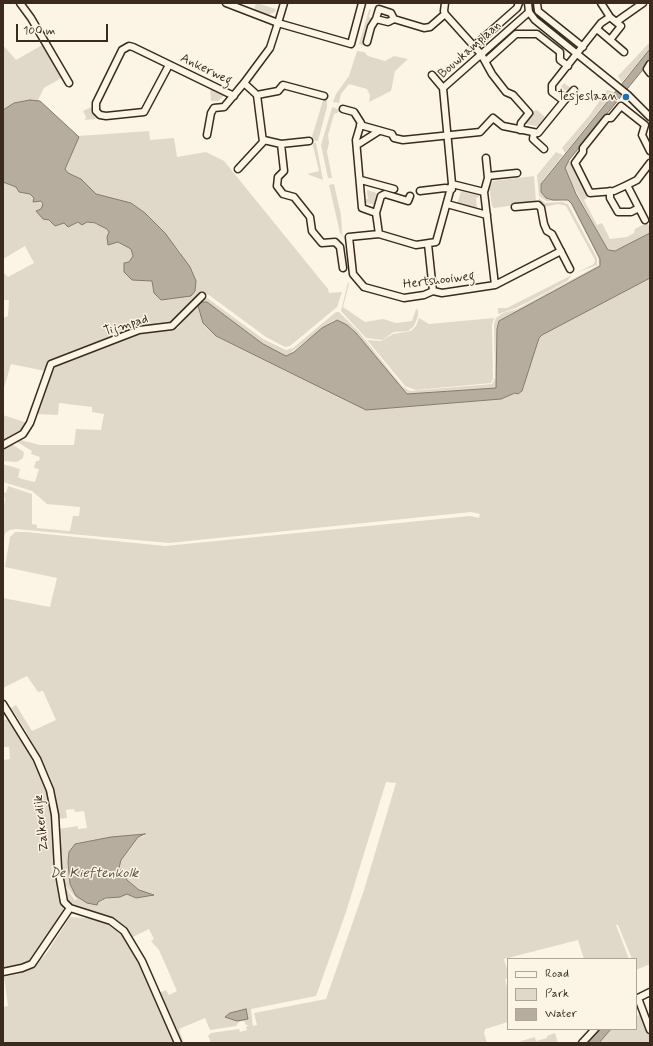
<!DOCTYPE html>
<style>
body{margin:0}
#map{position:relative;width:653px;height:1046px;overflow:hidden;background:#fcf5e5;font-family:Mynerve,sans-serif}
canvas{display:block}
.frame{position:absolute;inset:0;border:4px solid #3b2a1e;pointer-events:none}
.legend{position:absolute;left:507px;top:958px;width:130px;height:72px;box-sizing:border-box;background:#fcf5e5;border:1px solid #afa495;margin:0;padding:5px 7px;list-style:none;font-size:12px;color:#3b2a1e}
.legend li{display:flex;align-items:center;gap:8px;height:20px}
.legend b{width:20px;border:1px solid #afa495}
.scale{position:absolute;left:16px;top:24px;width:92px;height:18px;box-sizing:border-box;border:2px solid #3b2a1e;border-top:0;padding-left:5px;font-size:12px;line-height:14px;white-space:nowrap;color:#3b2a1e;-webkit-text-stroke:3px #fcf5e5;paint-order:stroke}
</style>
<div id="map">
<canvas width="653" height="1046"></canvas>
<div class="frame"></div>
<ul class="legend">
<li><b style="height:5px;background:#fcf5e5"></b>Road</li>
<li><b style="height:11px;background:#e0d8c8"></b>Park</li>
<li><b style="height:11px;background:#b7ad9e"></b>Water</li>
</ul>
<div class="scale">100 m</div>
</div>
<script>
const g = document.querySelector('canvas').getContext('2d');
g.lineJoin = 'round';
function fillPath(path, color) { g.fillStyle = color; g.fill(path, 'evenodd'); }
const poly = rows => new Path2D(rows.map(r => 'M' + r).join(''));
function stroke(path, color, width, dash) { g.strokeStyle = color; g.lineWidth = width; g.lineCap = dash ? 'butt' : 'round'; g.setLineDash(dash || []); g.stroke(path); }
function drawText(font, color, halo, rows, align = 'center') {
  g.font = font + ' Mynerve,sans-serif'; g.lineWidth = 3; g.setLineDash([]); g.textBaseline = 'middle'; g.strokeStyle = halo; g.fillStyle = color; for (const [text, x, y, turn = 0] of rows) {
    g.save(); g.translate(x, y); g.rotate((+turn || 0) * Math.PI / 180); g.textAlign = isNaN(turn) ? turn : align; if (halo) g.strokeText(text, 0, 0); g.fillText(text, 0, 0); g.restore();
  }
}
fillPath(poly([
 [256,3,276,9,275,12,268,15,254,10],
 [371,9,369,17,372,18,364,46,359,44,369,10],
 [650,42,650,49,622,82,618,76],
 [44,44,63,77,44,88,38,100,14,103,3,110,3,45,16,60],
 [357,51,364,52,368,56,385,61,394,56,408,59,395,71,391,91,369,102,370,95,367,89,349,84,341,94,339,103,333,102,336,94,349,76],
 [564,83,572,89,565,98,557,92],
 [210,87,225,94,218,101,211,101],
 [607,90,614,92,565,153,562,148,589,116],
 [324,97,327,98,327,107,318,141,311,140],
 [91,107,96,119,85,120,86,117,83,111],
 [333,107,341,111,334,114,328,135,329,143,327,152,332,178,328,178,321,145,332,108],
 [537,110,546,118,540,127,522,123,534,111],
 [149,131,150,140,174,138,177,157,206,152,224,161,328,289,329,293,342,292,337,307,290,346,285,347,266,337,209,295,203,294,174,323,168,326,141,326,53,361,49,364,45,371,11,364,3,391,3,318,8,316,9,300,3,300,3,272,8,277,34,263,25,246,3,259,3,182,16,187,19,192,30,194,34,198,33,201,40,201,43,204,41,210,36,210,55,226,64,223,68,227,74,223,87,222,103,226,110,232,114,242,118,242,131,249,133,256,129,262,148,280,152,281,153,288,181,253,145,213,131,203,96,194,81,179,68,173,65,169,78,136],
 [312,142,316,143,323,180,307,174,319,171],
 [556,152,563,155,543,180,540,186,541,192,548,199,571,202,591,239,600,259,601,264,597,269,499,321,497,329,496,388,407,394,358,335,347,325,334,320,286,356,263,344,217,309,199,304,198,309,207,328,217,337,368,410,501,399,515,393,519,394,522,391,539,337,542,335,650,278,650,964,636,970,636,959,632,959,618,925,616,925,629,959,584,959,578,940,504,959,508,973,508,978,505,979,508,991,508,1022,485,1029,484,1033,487,1043,211,1043,208,1036,211,1033,239,1029,240,1032,247,1030,246,1027,249,1025,246,1025,244,1021,239,1022,236,1026,210,1030,205,1018,179,1029,184,1043,180,1043,159,993,166,990,169,995,177,991,159,950,151,941,154,939,149,929,131,938,121,925,72,906,66,900,63,884,75,900,77,899,61,881,58,829,78,826,78,829,87,828,84,811,75,812,74,809,66,810,67,818,57,819,56,795,50,777,26,731,11,708,16,705,32,731,56,720,43,691,38,692,27,676,3,688,3,598,50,607,57,578,5,567,10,537,15,532,26,532,165,546,470,516,479,518,480,514,471,512,169,543,16,529,10,530,5,533,3,548,3,513,5,498,3,497,3,492,6,493,8,486,32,494,32,524,37,525,37,528,70,531,73,516,79,516,80,507,47,504,32,491,3,482,3,464,20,469,18,477,22,479,35,482,39,469,34,468,36,461,39,461,40,457,31,454,32,451,17,442,16,441,17,439,40,445,74,445,76,429,101,430,104,414,92,412,92,407,59,403,58,415,37,414,53,366,139,333,178,328,195,305,206,297,263,339,286,350,293,348,336,312,339,312,359,332,402,386,410,391,492,384,495,378,494,324,496,318,503,313,517,309,599,265,598,257,570,203,563,201,546,201,539,196,537,175],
 [386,782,396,783,364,890,326,999,254,1013,257,1025,253,1026,251,1009,316,996,346,912],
 [144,834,145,836,138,837,121,860,119,868,127,880,139,890,148,894,154,893,136,898,127,894,120,897,111,897,97,903,80,899,76,896,70,884,68,862,69,852,75,844,111,837],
 [569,160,574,167,573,168,587,195,588,197,584,200,597,225,602,223,610,239,627,237,634,233,635,229,646,223,650,226,650,233,615,251,608,250,565,171,565,166],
 [534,176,536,202,494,208,492,206,489,187,493,181],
 [334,184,341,215,342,234,346,240,340,233,329,185],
 [367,190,377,193,376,205,366,203,366,199,368,199],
 [461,191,480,196,476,198,477,208,480,208,480,210,457,204],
 [539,198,545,203,562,202,568,204,597,258,597,265,576,273,594,264,595,260,566,206,559,204,543,207,539,202],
 [572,275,567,281,547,292,516,308,498,314,498,308,507,308],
 [348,282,349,284,343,307,365,322,383,319,396,323,412,321,416,309,418,310,418,316,414,326,408,331,394,332,382,340,366,338,341,311],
 [419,318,429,324,494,318,492,325,493,379,491,383,416,390,405,386,367,340,381,341,393,334,411,331,416,326],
 [3,415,27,423,20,433,3,442],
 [10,443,24,452,23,458,17,462,3,461,3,447],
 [10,719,31,753,47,787,52,806,56,882,64,912,31,961,23,966,3,970,3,760,10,759,9,747,4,747,3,752,3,720],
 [70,917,100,919,117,927,127,939,146,975,176,1043,3,1043,3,1007,8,1006,4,977,18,974,32,968,46,954],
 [636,1005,639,1008,650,1034,650,1043,599,1043,611,1029,636,1029,636,1016,639,1015],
 [555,1033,558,1043,519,1043,521,1041,535,1037,536,1041,547,1038,547,1036]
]), '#e0d8c8');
const water = poly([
 [650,49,650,61,569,160,565,168,576,194,608,250,615,251,650,233,650,278,542,335,539,338,522,391,518,394,515,393,501,399,366,410,216,336,203,323,198,306,202,302,207,302,263,344,286,356,294,352,322,328,337,320,347,325,356,333,407,394,496,388,497,329,499,321,600,266,600,259,572,204,568,200,553,200,546,198,541,192,541,184,650,49],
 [30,100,40,101,79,137,65,169,68,173,81,179,96,194,131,203,145,213,165,233,190,267,196,281,195,291,191,296,161,300,154,293,152,281,132,280,124,272,124,263,129,262,133,256,131,249,118,242,108,245,107,237,109,232,107,229,95,223,87,222,82,225,78,222,68,227,64,223,55,226,49,220,43,219,36,211,41,209,43,204,41,201,33,202,34,198,30,194,19,192,16,187,3,182,3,110,14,103,30,100],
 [145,834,138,837,121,860,119,868,127,880,139,890,154,895,136,898,127,894,120,897,106,898,98,902,97,905,87,903,76,896,70,884,68,862,69,852,75,844,111,837,145,834],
 [246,1009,248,1019,237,1021,225,1017,230,1013,246,1009],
 [601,1029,611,1029,599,1043,587,1043,601,1029]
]);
fillPath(water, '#b7ad9e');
stroke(water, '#85796b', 1);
const minor = poly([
 [20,3,31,18,69,83],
 [226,3,278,23,284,3],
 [445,3,444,11,445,14,481,54,492,74,506,92,513,95,529,113,521,123,520,130],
 [528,3,529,12],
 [537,3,538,11,583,47],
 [601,3,610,17],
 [529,12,443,88,452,184,436,242,416,245,379,234,349,237,353,274,364,287,404,298,424,295,433,291,442,293,495,285,561,251],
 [529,12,535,20,628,95,650,117],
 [394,19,388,22,376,19,379,9,391,13,394,19,424,28,430,27,445,14],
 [597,29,624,52],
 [610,40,621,26,616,22],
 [367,42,371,27,376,19],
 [474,46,517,8,519,3],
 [486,61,516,34,537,34,560,52,560,60,568,66],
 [650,64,647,69,650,73],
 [169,65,144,112,106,116,100,115,96,111,96,103,122,50,129,46,133,47,234,96],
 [432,75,443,88],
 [244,83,257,95],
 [564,101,574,90],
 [343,109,354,112,361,123,356,140,362,208,376,213],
 [360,125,392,134,394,138,403,140,480,132,493,118,503,126,538,133,564,101,552,92,552,85,601,23,610,17,616,22,643,3],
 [534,133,533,139,544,149],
 [207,135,211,113,214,108,224,107,244,83,270,48,278,23,351,44,362,3],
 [264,140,281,144,309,141],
 [281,144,284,171,278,177,277,186,283,194,294,197,310,217,312,231,322,243,335,242,340,247,343,268],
 [357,145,379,131],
 [650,151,642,135,645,125,621,106,611,118,607,118,583,148,583,152,575,163,590,193,614,191,627,185,637,180,650,163],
 [238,169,263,142,257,95,278,91,283,85,324,96],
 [488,176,517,173],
 [361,180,394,189],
 [452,184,484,192,495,285],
 [627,185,645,220],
 [420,191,445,188,452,189],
 [610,191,610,198,618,212,631,212,639,208],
 [484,192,488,178,486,158],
 [447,204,487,215],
 [515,207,538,205,541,208,544,224,547,231,552,234,570,269],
 [379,234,376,213,381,196,385,194,408,201,410,196],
 [428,244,433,291],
 [3,445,23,434,30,423,51,364,139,330,172,326,202,296],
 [3,704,37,759,50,790,55,815,58,868,64,902,70,908,111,921,124,931,142,961,178,1043],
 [3,972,22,968,32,964,70,908],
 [638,998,650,1030],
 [636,999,650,992],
 [582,1043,595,1029]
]);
stroke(minor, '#3b2a1e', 9);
stroke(minor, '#fcf5e5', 6);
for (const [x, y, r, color] of [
 [626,97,4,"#1f6fb2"]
]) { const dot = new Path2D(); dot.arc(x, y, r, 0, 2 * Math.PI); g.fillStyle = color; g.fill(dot); stroke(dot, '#fcf5e5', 1.5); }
drawText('13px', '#3b2a1e', '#fcf5e5', [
 ["Bouwkamplaan",470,50,-42],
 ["Ankerweg",206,70,26],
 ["Hertshooiweg",439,281,-7],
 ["Tijmpad",126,326,-17],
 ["Zalkerdijk",42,823,-96]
]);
drawText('13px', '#3b2a1e', '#fcf5e5', [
 ["Tesjeslaan",618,97]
], 'right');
drawText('italic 14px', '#605144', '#fcf5e5', [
 ["De Kieftenkolk",94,874]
]);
</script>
